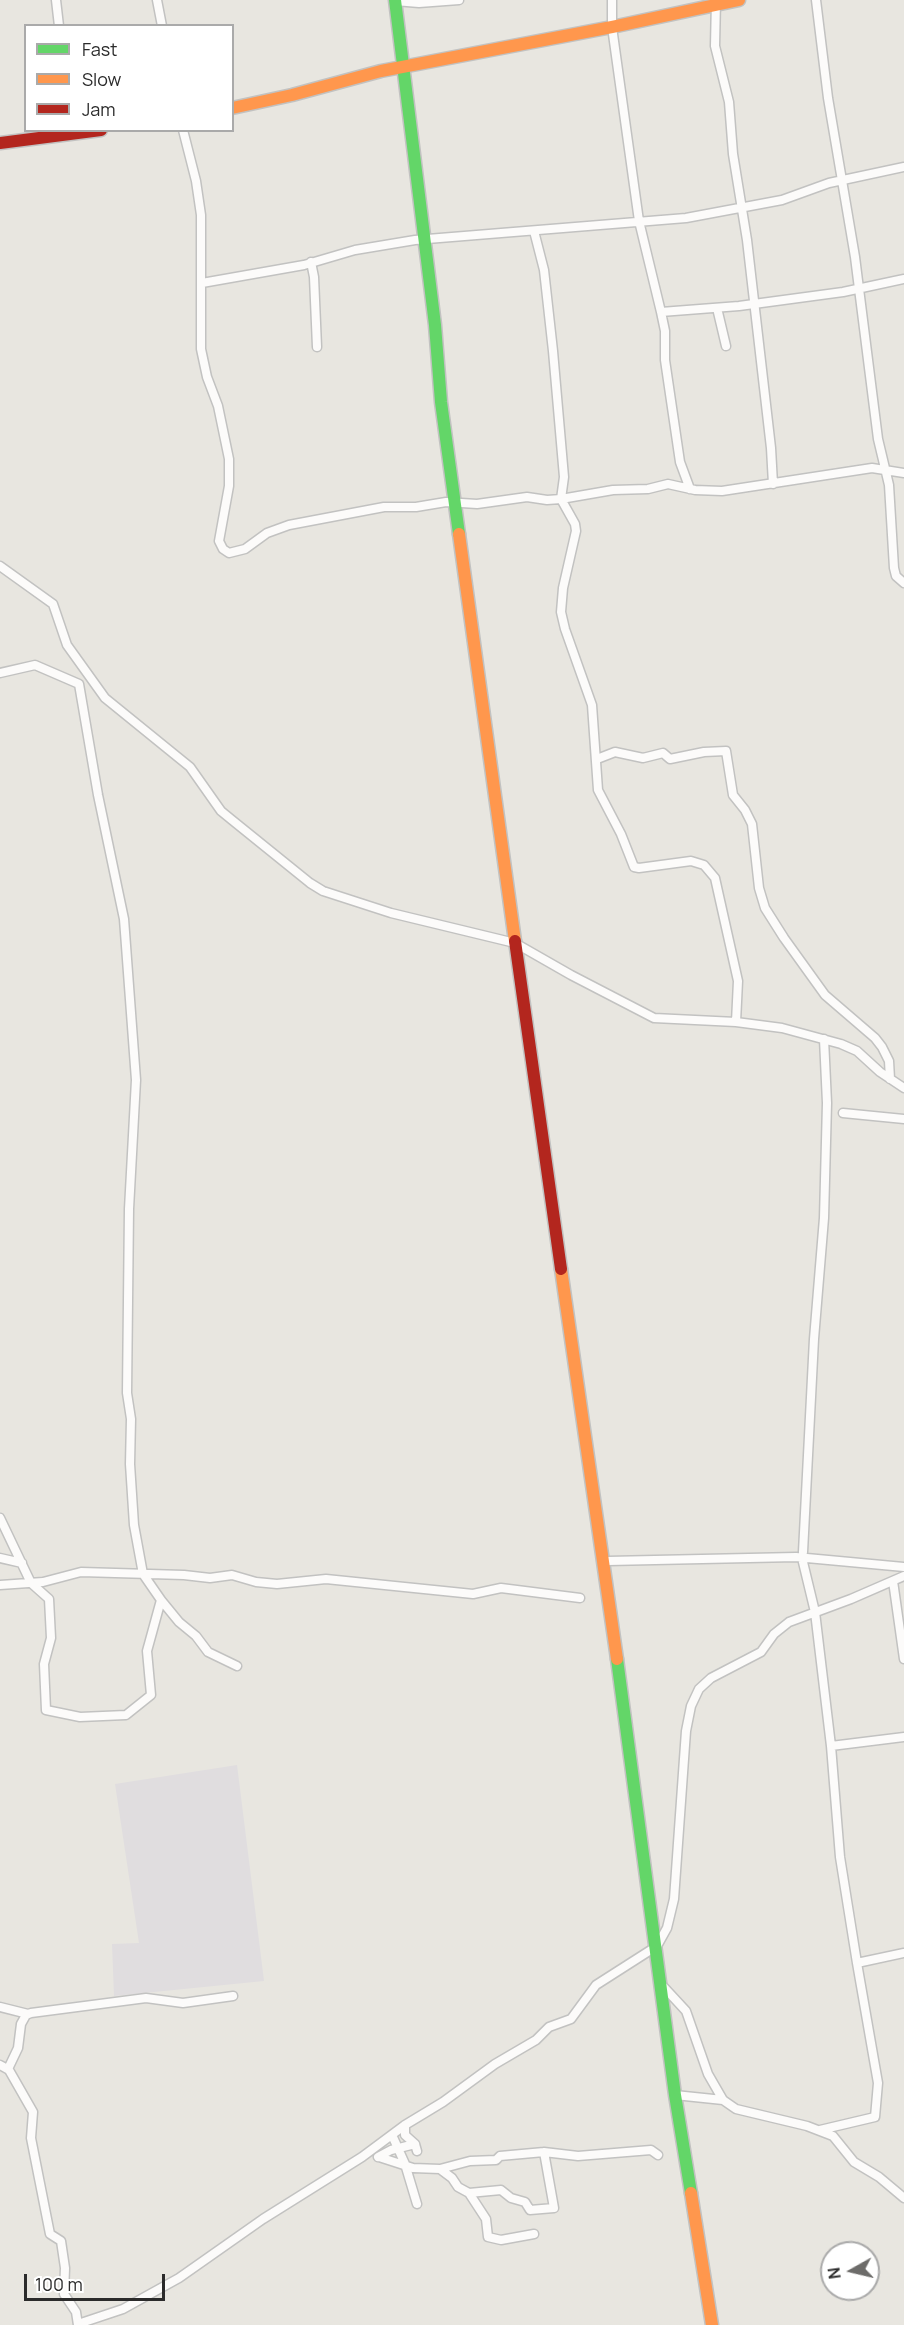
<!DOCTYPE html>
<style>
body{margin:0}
#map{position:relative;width:904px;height:2325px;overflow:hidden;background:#e8e6e0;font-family:Manrope,sans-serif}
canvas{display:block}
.legend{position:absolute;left:24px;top:24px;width:210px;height:108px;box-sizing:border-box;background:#fff;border:2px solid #aaa;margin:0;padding:8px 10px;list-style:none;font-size:18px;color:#2b2b2b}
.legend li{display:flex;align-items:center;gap:12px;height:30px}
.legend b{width:30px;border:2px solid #aaa}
.north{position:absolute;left:820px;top:2241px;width:60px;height:60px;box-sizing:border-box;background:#fff;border:2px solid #aaa;border-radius:50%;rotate:262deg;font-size:16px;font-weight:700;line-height:24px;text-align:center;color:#2b2b2b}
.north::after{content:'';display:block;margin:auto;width:21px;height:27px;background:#6d6c6a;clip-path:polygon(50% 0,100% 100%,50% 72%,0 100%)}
.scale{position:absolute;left:24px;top:2274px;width:141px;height:27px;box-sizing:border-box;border:3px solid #2b2b2b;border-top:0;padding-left:8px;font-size:18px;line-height:21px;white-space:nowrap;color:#2b2b2b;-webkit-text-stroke:4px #fff;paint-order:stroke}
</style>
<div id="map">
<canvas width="904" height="2325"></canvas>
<ul class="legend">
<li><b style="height:8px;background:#63d668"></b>Fast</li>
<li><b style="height:8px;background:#ff974d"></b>Slow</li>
<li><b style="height:8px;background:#b3261e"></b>Jam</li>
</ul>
<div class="north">N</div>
<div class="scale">100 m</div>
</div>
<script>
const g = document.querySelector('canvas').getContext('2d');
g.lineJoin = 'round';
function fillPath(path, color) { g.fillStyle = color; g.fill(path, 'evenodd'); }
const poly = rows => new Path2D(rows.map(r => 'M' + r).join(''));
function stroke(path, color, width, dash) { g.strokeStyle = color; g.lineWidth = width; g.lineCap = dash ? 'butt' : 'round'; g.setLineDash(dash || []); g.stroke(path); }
fillPath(poly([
 [237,1765,264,1981,114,1996,112,1944,139,1943,115,1784]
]), '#e0dddf');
const street = poly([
 [56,0,59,26],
 [157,0,162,26],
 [612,0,612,27,639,221,661,312,665,331,665,360,680,462,690,489],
 [716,0,715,46,729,102,733,154,747,240,771,448,773,484],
 [816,0,828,98,855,257,878,439,889,485,894,568,896,576,904,583],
 [395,1,419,3,459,0],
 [183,130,196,181,201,215,201,349,207,377,218,406,229,459,229,486,219,541,223,549,229,553,245,549,267,533,289,525,384,507,416,507,446,502,477,504,527,497,547,500,561,499,613,490,648,489,668,484,695,490,722,491,872,468,904,473],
 [534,231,544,270,553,351,564,477,561,499,575,524,576,531,563,588,561,612,565,629,592,705,598,790,621,834,634,867,639,868,691,861,704,865,715,878,738,981,736,1022],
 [311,262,314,277,317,347],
 [202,283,304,265,355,250,415,240,686,218,782,200,829,183,904,167],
 [717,308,726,346],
 [661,312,739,306,843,292,904,279],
 [0,566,53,604,67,645,105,698,190,767,221,811,232,820,310,883,323,891,391,913,515,943,571,975,654,1018,736,1022,782,1028,841,1044,857,1051,880,1072,904,1088],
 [0,673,35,665,79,684,98,795,124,919,136,1080,129,1209,127,1393,131,1419,130,1464,134,1525,143,1574,161,1600],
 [597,759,615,752,643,758,663,753,670,759,704,752,726,751,733,795,745,810,752,824,759,888,765,908,784,938,825,995,875,1038,882,1047,889,1061,890,1079],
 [843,1113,904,1119],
 [0,1518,31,1583,49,1599,51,1638,44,1664,46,1710,80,1717,126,1715,151,1695,147,1651,161,1600,179,1622,196,1636,208,1652,237,1666],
 [803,1552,814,1339,824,1218,827,1103,824,1039],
 [0,1558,22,1563],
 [802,1558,815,1612,831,1746],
 [608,1561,796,1557,904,1567],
 [893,1581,904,1659],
 [0,1585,43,1582,81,1572,184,1575,210,1578,232,1575,256,1582,277,1584,326,1579,473,1594,501,1588,580,1598],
 [857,1963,840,1857,831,1746,904,1737],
 [661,1984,686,2011,708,2074,723,2100,736,2109,807,2126,833,2136,854,2162,879,2177,904,2198],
 [0,2007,28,2014],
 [0,2065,9,2070,33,2112,31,2138,50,2234,61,2241,65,2268,64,2294,76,2312,78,2325],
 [8,2069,18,2048,21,2024,26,2015,31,2013,146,1998,183,2003,233,1996],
 [675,2095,723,2100],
 [405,2125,405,2135,415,2144],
 [820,2130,875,2117,878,2083,857,1963,904,1953],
 [392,2135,405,2164,417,2204],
 [378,2157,391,2150,415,2144,417,2151],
 [379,2157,413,2168,440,2169,452,2178,458,2187,469,2193,486,2219,488,2237,501,2240,534,2234],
 [440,2169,470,2161,496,2160,500,2156,544,2152,578,2156,651,2150,658,2155],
 [469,2193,501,2190,511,2198,525,2202,530,2210,554,2208,544,2152],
 [78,2324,123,2309,179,2278,263,2219,362,2157,405,2125,443,2102,495,2064,536,2040,549,2027,571,2019,596,1985,657,1946,667,1928,674,1899,686,1731,691,1706,699,1689,711,1678,761,1652,774,1634,789,1622,851,1599,904,1576]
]);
const fast = poly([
 [395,0,435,325,441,402,459,534],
 [617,1659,675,2095,691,2193]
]);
const slow = poly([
 [232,108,292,95,381,71,612,27,739,0],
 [459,534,515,941],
 [561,1269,617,1659],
 [691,2193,712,2325]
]);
const jam = poly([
 [0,143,101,130],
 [515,941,561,1269]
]);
stroke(street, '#c2c2c1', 11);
stroke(fast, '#c2c2c1', 15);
stroke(slow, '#c2c2c1', 15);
stroke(jam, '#c2c2c1', 15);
stroke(street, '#fcfbfa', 8);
stroke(fast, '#63d668', 12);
stroke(slow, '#ff974d', 12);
stroke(jam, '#b3261e', 12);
</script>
